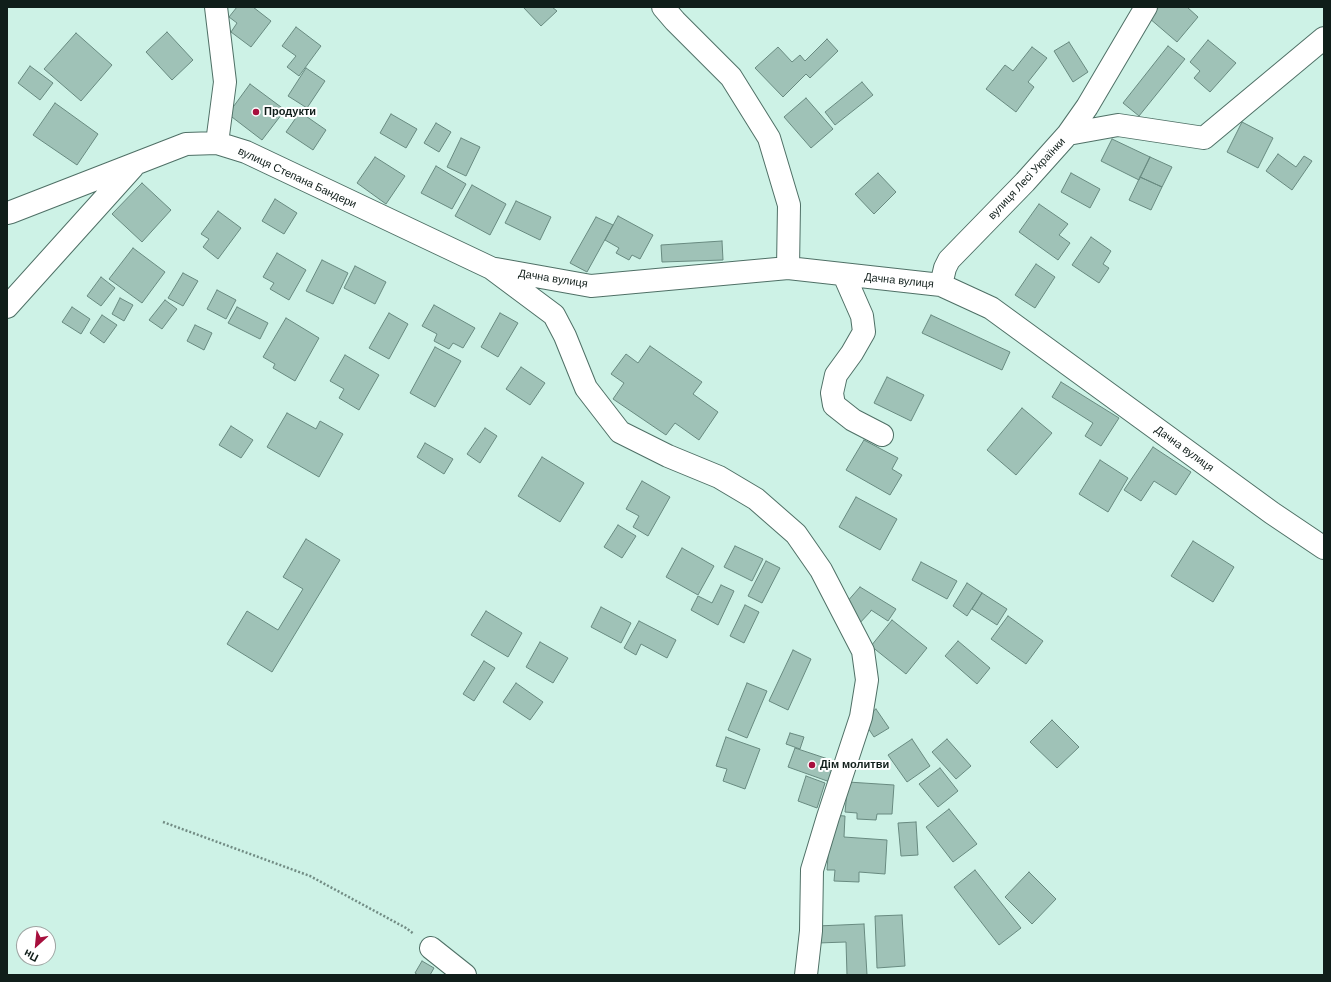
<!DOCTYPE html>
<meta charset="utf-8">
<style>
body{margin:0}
#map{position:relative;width:1331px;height:982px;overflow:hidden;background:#cdf2e6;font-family:Arial,sans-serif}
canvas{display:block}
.frame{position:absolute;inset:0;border:8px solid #101e1a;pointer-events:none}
.north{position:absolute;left:16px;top:926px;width:40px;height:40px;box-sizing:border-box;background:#fff;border:1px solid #9fa5a3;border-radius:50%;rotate:207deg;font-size:11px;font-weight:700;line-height:16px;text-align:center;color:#101e1a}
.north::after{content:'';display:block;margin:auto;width:14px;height:18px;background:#a70f3d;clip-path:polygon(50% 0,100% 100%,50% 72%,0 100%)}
</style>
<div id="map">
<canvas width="1331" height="982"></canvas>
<div class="frame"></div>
<div class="north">Пн</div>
</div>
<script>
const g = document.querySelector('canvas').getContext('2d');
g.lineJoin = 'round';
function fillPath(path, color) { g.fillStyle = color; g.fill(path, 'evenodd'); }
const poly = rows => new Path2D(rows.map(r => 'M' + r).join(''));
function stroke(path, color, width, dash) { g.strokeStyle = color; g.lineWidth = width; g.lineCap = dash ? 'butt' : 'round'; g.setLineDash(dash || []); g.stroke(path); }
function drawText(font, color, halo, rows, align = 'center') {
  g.font = font + ' Arial,sans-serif'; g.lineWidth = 4; g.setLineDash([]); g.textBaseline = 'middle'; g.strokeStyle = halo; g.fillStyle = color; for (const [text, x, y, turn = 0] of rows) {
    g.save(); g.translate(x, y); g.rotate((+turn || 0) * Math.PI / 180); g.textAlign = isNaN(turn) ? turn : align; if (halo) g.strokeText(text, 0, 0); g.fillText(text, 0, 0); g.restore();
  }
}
const building = poly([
 [237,7,253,7,271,21,251,47,231,32,237,23,229,17,237,7],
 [523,7,552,7,557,11,541,26,523,7],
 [1159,7,1187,7,1198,17,1177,42,1149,18,1159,7],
 [296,27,321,46,299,76,287,67,296,56,282,46,296,27],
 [167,32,193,60,172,80,146,52,167,32],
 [76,33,112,65,81,101,44,69,76,33],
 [827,39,838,51,810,78,806,74,783,97,755,68,778,47,792,62,800,55,805,61,827,39],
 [1208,40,1236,63,1210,92,1194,78,1200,71,1190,62,1208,40],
 [1069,42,1088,72,1073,82,1054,51,1069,42],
 [1168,46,1185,59,1139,116,1123,103,1168,46],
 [1032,47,1047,58,1028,82,1034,87,1016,112,986,89,1005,65,1013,71,1032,47],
 [30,66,53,83,40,100,18,83,30,66],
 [306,68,325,81,307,108,288,96,306,68],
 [862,82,873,95,835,125,825,112,862,82],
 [250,84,285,110,262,140,228,114,250,84],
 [806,98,833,129,811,148,784,117,806,98],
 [55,103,98,134,77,165,33,135,55,103],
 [300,112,326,130,313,150,286,132,300,112],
 [391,114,417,129,406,148,380,133,391,114],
 [1242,122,1273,138,1258,168,1227,152,1242,122],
 [436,123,451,132,439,152,424,143,436,123],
 [461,138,480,147,466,176,447,167,461,138],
 [1112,139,1150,157,1139,180,1101,161,1112,139],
 [1278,154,1296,167,1304,156,1312,161,1292,190,1266,171,1278,154],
 [375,157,405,176,386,204,357,183,375,157],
 [1150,157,1172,167,1162,187,1140,177,1150,157],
 [436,166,466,184,452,209,421,193,436,166],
 [878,173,896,192,874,214,855,194,878,173],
 [1071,173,1100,189,1090,208,1061,192,1071,173],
 [1140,177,1162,187,1151,210,1129,200,1140,177],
 [142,183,171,210,142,242,112,214,142,183],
 [472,185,506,204,490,235,455,216,472,185],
 [275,199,297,213,284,234,262,221,275,199],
 [516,201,551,217,540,240,505,223,516,201],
 [1039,204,1068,224,1059,235,1070,243,1058,260,1019,232,1039,204],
 [218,211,241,228,218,259,203,247,209,239,201,234,218,211],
 [618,216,653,235,640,259,632,255,629,260,616,253,619,248,605,240,618,216],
 [596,217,613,225,587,272,570,263,596,217],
 [1091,237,1111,251,1103,264,1109,268,1099,283,1072,265,1091,237],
 [722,241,723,260,662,262,661,245,722,241],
 [133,248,165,272,142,303,109,279,133,248],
 [277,253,306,270,289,300,270,289,274,283,263,277,277,253],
 [322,260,348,273,333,304,306,291,322,260],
 [1036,264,1055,277,1035,308,1015,295,1036,264],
 [355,266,386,282,375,304,344,288,355,266],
 [183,273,198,281,183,306,168,298,183,273],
 [101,277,115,288,101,306,87,296,101,277],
 [217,290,236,300,226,319,207,309,217,290],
 [120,298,133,305,124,321,112,314,120,298],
 [165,300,177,309,162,329,149,320,165,300],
 [434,305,475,328,463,348,453,343,449,349,434,341,437,334,422,326,434,305],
 [72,307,90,319,81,334,62,322,72,307],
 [237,307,268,323,260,339,228,323,237,307],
 [389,313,408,324,389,359,369,348,389,313],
 [500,313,518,323,498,357,481,347,500,313],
 [102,315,117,325,104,343,90,333,102,315],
 [931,315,1010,352,1002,370,922,333,931,315],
 [286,318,319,338,295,381,273,368,275,364,263,357,286,318],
 [195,325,212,333,204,350,187,341,195,325],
 [650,346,702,382,693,394,718,412,699,440,675,423,666,435,613,399,624,383,611,374,626,354,638,363,650,346],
 [435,347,461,361,435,407,410,393,435,347],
 [345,355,379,375,359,410,339,398,344,389,330,381,345,355],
 [521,367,545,383,530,405,506,389,521,367],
 [887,377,924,395,911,421,874,403,887,377],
 [1061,382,1119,418,1101,446,1085,436,1093,423,1052,397,1061,382],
 [1022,408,1052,433,1016,475,987,450,1022,408],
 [287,413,316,429,320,421,343,434,319,477,267,447,287,413],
 [231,426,253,440,241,458,219,445,231,426],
 [485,428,497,436,480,463,467,454,485,428],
 [864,440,898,458,892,469,902,475,890,495,846,470,864,440],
 [425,443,453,459,444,474,417,457,425,443],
 [1153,447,1191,472,1176,495,1154,481,1141,501,1124,490,1153,447],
 [542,457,584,483,560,522,518,496,542,457],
 [1100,460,1128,478,1108,512,1079,494,1100,460],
 [642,481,670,497,648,536,633,527,639,516,626,509,642,481],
 [856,497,897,519,880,550,839,527,856,497],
 [618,525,636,536,622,558,604,547,618,525],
 [306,539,340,560,272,672,227,644,247,611,278,630,303,589,283,577,306,539],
 [1193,541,1234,567,1213,602,1171,576,1193,541],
 [735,546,763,559,752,581,724,567,735,546],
 [682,548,714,566,698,595,666,577,682,548],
 [766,561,780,568,762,603,748,596,766,561],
 [921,562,957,581,947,599,912,580,921,562],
 [967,583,982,593,967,616,953,606,967,583],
 [721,585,734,591,718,625,691,610,698,596,712,603,721,585],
 [860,587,896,609,888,621,871,610,871,611,858,625,846,603,860,587],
 [982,593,1007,609,997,625,972,609,982,593],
 [745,605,759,612,744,643,730,636,745,605],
 [601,607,631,623,621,643,591,627,601,607],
 [486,611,522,633,508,657,471,635,486,611],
 [1008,616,1043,641,1026,664,991,639,1008,616],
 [892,620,927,648,906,674,871,646,892,620],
 [639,621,676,640,667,658,641,644,636,655,624,648,639,621],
 [958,641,990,668,977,684,945,656,958,641],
 [540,642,568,658,553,683,526,667,540,642],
 [793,650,811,659,788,710,769,701,793,650],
 [484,661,495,668,474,701,463,694,484,661],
 [516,683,543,702,530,720,503,702,516,683],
 [747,683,767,691,747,738,728,730,747,683],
 [876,709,889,728,874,737,862,719,876,709],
 [1052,720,1079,747,1057,768,1030,742,1052,720],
 [790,733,804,737,800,749,786,744,790,733],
 [726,737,760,749,745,789,723,781,727,769,716,766,726,737],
 [912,739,930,766,907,782,888,755,912,739],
 [947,739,971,766,956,779,932,752,947,739],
 [795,748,837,762,830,782,788,767,795,748],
 [940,768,958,791,938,807,919,784,940,768],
 [806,776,825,783,817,808,798,801,806,776],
 [848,782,894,785,892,814,877,814,876,820,857,819,857,813,845,812,848,782],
 [949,809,977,844,953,862,926,827,949,809],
 [831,815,845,816,844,837,887,840,885,874,859,872,859,882,834,881,835,870,827,870,831,815],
 [916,822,918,855,901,856,898,823,916,822],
 [975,870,1021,928,999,945,954,887,975,870],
 [1029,872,1056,899,1032,924,1005,897,1029,872],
 [902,915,905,966,877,968,875,916,902,915],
 [864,924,867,975,847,975,846,942,818,943,817,926,864,924],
 [422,961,434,968,430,975,418,975,415,973,422,961]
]);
fillPath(building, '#9fc2b7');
stroke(building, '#688a80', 1);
const minor = poly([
 [216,7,225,82,217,143],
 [663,7,675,21,731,77,769,138,789,205,788,268],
 [1068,134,1087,107,1146,7],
 [7,213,11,212,186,144,217,143,246,152,491,268,554,315,565,336,586,388,620,432,668,456,719,477,756,499,796,534,821,570,863,651,867,680,861,717,828,817,812,870,811,931,806,975],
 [496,269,591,286,788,268,941,285,991,308,1272,513,1324,548],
 [844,275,862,316,864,332,852,353,836,375,832,393,834,405,853,420,882,435],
 [941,285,945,268,949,260,1025,182,1068,134,1118,125,1204,138,1324,38],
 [7,307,133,167],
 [431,948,465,975]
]);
stroke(minor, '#4f7066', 24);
stroke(poly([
 [163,822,310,876,406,928,414,934]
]), '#728c84', 2.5, [2, 2]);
stroke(minor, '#fff', 22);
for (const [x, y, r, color] of [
 [256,112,4,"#a70f3d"],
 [812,765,4,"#a70f3d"]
]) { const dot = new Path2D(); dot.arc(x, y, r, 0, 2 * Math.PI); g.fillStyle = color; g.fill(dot); stroke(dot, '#fff', 1.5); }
drawText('bold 11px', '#101e1a', '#fff', [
 ["Продукти",264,112],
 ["Дім молитви",820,765]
], 'left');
drawText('11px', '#101e1a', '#fff', [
 ["вулиця Степана Бандери",297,178,25],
 ["вулиця Лесі Українки",1027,179,-47],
 ["Дачна вулиця",553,279,9],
 ["Дачна вулиця",899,281,6],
 ["Дачна вулиця",1184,449,36]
]);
</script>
